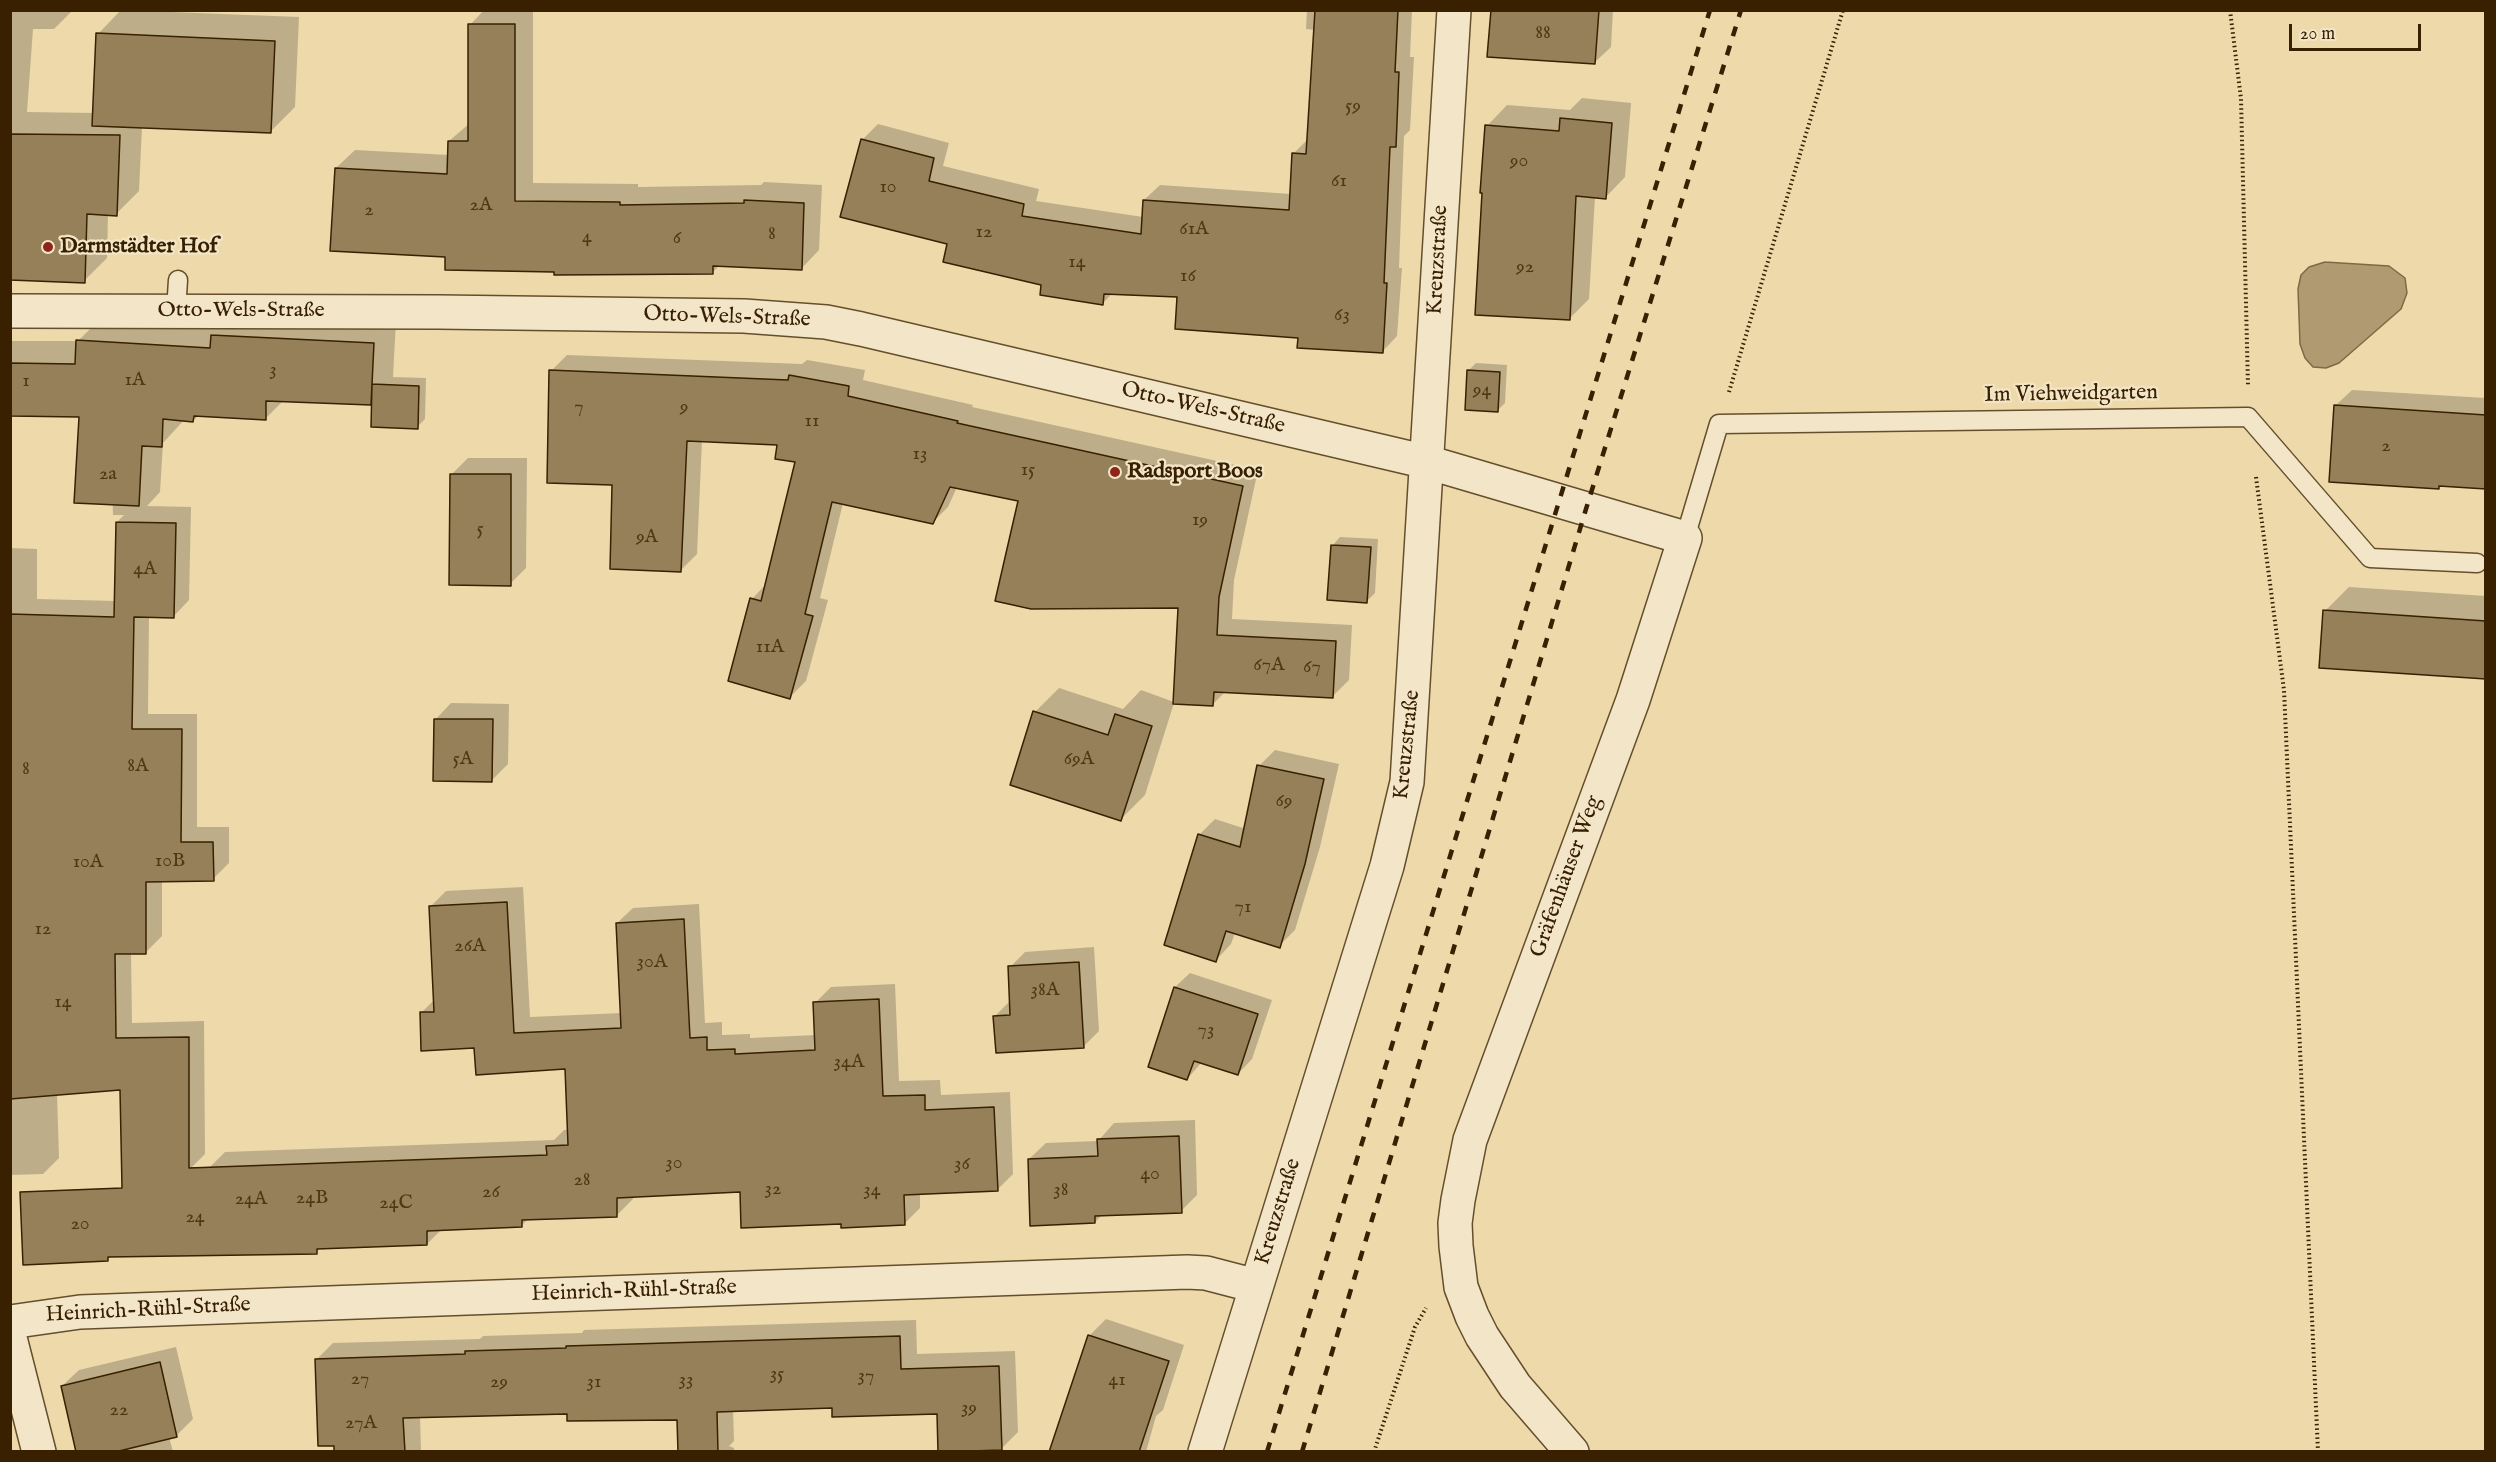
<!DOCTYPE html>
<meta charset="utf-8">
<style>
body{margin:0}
#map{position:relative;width:2496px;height:1462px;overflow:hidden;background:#edd9aa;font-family:"IM FELL English",serif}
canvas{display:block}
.frame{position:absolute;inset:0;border:12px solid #382001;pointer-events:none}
.scale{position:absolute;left:2289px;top:24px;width:132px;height:27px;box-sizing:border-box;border:3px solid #382001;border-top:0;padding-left:8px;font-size:18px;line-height:21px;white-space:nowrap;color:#382001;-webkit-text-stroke:4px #f3e6c8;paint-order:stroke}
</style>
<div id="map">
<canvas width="2496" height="1462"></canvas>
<div class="frame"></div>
<div class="scale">20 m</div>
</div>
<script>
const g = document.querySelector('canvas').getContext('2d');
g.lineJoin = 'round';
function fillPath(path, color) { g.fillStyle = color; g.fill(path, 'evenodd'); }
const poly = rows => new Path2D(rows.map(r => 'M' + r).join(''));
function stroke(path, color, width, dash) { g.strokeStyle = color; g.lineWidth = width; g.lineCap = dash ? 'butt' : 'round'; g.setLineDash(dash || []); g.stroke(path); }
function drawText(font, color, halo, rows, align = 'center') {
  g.font = font + ' "IM FELL English",serif'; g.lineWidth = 4.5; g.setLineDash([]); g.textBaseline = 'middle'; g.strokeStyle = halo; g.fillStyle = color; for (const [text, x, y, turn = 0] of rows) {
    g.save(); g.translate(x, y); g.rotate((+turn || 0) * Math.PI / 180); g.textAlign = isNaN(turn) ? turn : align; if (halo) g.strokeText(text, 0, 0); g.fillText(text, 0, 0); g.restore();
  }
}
const water = poly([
 [2325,262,2389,266,2405,278,2407,293,2401,309,2339,363,2326,368,2313,367,2305,358,2300,344,2298,289,2301,275,2309,267,2325,262]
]);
fillPath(water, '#af9a71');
stroke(water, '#7f6944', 1.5);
fillPath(poly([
 [10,10,73,10,54,29,33,29,27,112,94,113,98,34,121,10,299,17,295,107,271,131,142,126,139,191,116,214,108,214,107,258,84,281,10,279],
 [484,10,533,10,533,183,638,184,638,187,761,185,764,182,822,185,819,250,801,269,720,265,713,272,604,274,447,269,447,256,336,168,355,150,449,155,449,141,470,123,470,25],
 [1307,10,1412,10,1410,57,1414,57,1410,130,1404,136,1399,268,1402,268,1397,336,1382,352,1299,336,1179,296,1113,293,1102,304,1043,284,949,243,862,140,878,124,949,143,943,166,1039,189,1036,201,1143,217,1144,200,1160,185,1291,194,1293,154,1308,139,1315,30,1306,29],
 [1492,10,1613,10,1611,47,1594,63],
 [1582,98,1631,103,1625,177,1605,198,1595,197,1589,299,1569,319,1487,126,1507,105,1570,110],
 [101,318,396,320,393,377,426,378,425,419,417,427,373,400,370,403,284,400,265,419,199,415,193,421,184,420,163,443,160,492,147,506,191,507,189,600,173,617,149,616,148,714,197,714,197,827,229,827,229,863,213,879,162,880,162,936,146,952,131,952,132,1023,204,1021,205,1154,189,1170,121,1089,57,1094,59,1158,43,1174,10,1175,10,548,37,549,37,599,116,601,117,522,124,515,113,515,110,416,10,414,10,341,78,341],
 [567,355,802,364,807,360,865,370,863,380,973,405,972,407,1258,470,1234,580,1232,619,1352,625,1349,680,1333,696,1226,691,1213,704,1174,703,1145,795,1121,819,1035,712,1059,688,1123,709,1141,690,1174,702,1179,606,1020,500,957,487,948,507,932,523,843,503,820,598,828,600,806,681,790,697,752,599,767,583,797,461,779,443,702,440,697,554,681,570,614,483,551,371],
 [1476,363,1507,365,1505,403,1497,411,1468,371],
 [2352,390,2486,398,2486,488,2335,406],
 [468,458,527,458,526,568,510,584,452,474],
 [1340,537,1378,539,1375,593,1367,601,1333,545],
 [2349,587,2486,596,2486,678,2325,611],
 [451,703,509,704,508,764,492,780,435,720],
 [1275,750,1339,764,1320,847,1295,930,1279,946,1235,933,1231,944,1216,960,1166,944,1200,834,1215,819,1246,829,1259,766],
 [523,887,530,1017,622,1013,617,923,633,908,699,904,705,1023,722,1022,722,1035,750,1034,750,1038,816,1035,815,1003,831,987,895,984,899,1081,940,1080,941,1095,1010,1092,1013,1174,997,1190,920,1193,920,1208,905,1223,741,1190,633,1196,633,1199,617,1215,529,1218,522,1225,442,1229,427,1244,321,1247,316,1253,112,1255,107,1260,24,1263,209,1168,225,1152,554,1140,564,1130,569,1130,566,1068,475,1047,421,1013,435,999,430,907,446,891],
 [1094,947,1099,1031,1084,1046,995,1016,1010,1001,1010,967,1025,952],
 [1190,973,1272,1000,1252,1059,1238,1074,1202,1062,1187,1079,1150,1066,1175,987],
 [1195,1120,1197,1195,1181,1211,1103,1214,1095,1222,1029,1159,1046,1143,1098,1141,1114,1123],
 [1106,1319,1184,1345,1163,1410,1156,1416,1146,1452,1051,1452,1089,1336],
 [916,1320,917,1354,1015,1351,1018,1432,1001,1449,939,1412,833,1406,733,1410,734,1441,729,1446,734,1448,734,1452,680,1452,678,1418,569,1412,420,1416,421,1452,336,1452,317,1359,333,1343,480,1339,483,1336,582,1333,584,1330],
 [176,1347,193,1419,176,1436,169,1437,173,1452,77,1452,62,1386,79,1370]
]), '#0003');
const building = poly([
 [1315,10,1398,10,1395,72,1399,72,1396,147,1390,147,1384,283,1387,283,1383,353,1297,348,1298,338,1175,329,1177,297,1104,294,1103,305,1040,295,1041,285,943,262,947,244,840,217,861,139,934,158,929,181,1024,204,1022,216,1141,234,1143,200,1289,210,1292,153,1306,154,1315,10],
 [1491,10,1599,10,1595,64,1487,57,1491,10],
 [468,24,515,24,515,201,620,202,620,205,744,203,744,200,804,203,802,270,713,266,713,274,554,275,554,272,445,270,445,257,330,251,335,168,447,174,448,141,468,141,468,24],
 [96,33,275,41,271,133,92,126,96,33],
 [1560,118,1612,123,1606,199,1576,196,1570,320,1475,315,1482,193,1480,193,1485,125,1559,131,1560,118],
 [10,134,120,135,117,216,87,214,85,283,10,280,10,134],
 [211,335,374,343,371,405,266,401,266,420,194,416,193,422,163,419,162,447,142,446,139,506,74,503,79,417,10,416,10,363,75,364,76,340,210,348,211,335],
 [549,370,788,380,789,375,849,386,848,396,958,421,957,423,1243,486,1219,597,1217,635,1336,641,1333,698,1214,692,1213,706,1173,704,1178,608,1031,609,995,601,1018,501,950,487,933,524,832,502,805,614,813,616,790,699,728,681,750,598,761,601,795,462,775,459,777,445,687,441,681,572,610,569,612,485,547,483,549,370],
 [1467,370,1500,372,1498,412,1465,410,1467,370],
 [372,384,419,386,418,429,371,427,372,384],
 [2334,405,2486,415,2486,489,2439,486,2439,489,2329,482,2334,405],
 [450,474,511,474,511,586,449,585,450,474],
 [116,522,176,523,174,618,134,617,132,729,182,729,181,842,213,842,214,881,146,882,146,954,115,954,116,1038,189,1037,189,1168,547,1155,546,1146,568,1145,565,1069,476,1075,474,1048,421,1051,420,1012,434,1012,429,906,507,902,514,1033,621,1028,616,923,684,919,690,1038,707,1037,707,1050,735,1049,735,1054,815,1050,813,1002,879,999,883,1096,925,1095,925,1110,994,1107,998,1191,904,1195,905,1225,841,1228,841,1224,741,1228,740,1192,617,1198,617,1217,522,1220,522,1227,427,1231,427,1245,317,1249,317,1254,108,1257,108,1261,23,1265,20,1192,122,1188,120,1090,10,1099,10,614,114,617,116,522],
 [1331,545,1371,547,1367,603,1327,600,1331,545],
 [2323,610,2486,621,2486,679,2319,668,2323,610],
 [1033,711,1108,735,1115,714,1152,726,1121,821,1010,785,1033,711],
 [434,719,493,719,492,782,433,781,434,719],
 [1257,765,1324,779,1305,864,1280,948,1226,931,1216,962,1164,945,1198,834,1240,847,1257,765],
 [1079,962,1084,1048,996,1053,993,1016,1010,1015,1008,966,1079,962],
 [1174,987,1258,1014,1238,1075,1194,1061,1187,1080,1148,1067,1174,987],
 [1179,1136,1182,1213,1095,1216,1095,1223,1030,1226,1028,1159,1098,1156,1097,1139,1179,1136],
 [1088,1335,1169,1361,1139,1452,1049,1452,1088,1335],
 [900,1336,901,1369,999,1366,1002,1450,938,1452,937,1414,832,1417,832,1408,717,1412,718,1452,678,1452,677,1420,567,1421,567,1414,403,1418,405,1452,334,1452,334,1446,318,1446,315,1359,465,1354,465,1351,566,1348,566,1346,900,1336],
 [160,1362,177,1437,115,1452,76,1452,61,1386,160,1362]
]);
fillPath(building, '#968059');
stroke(building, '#382001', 1.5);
const service = poly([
 [176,311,178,280],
 [1685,538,1719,424,2248,417,2370,558,2477,563]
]);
const minor = poly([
 [10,311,438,312,744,316,826,322,861,329,1427,462,1685,538,1633,700,1470,1140,1458,1200,1455,1223,1456,1246,1461,1287,1472,1316,1482,1336,1515,1386,1572,1452],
 [10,1322,80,1312,1187,1272,1206,1273,1256,1286],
 [10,1338,39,1452],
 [1205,1452,1387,866,1407,782,1454,10]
]);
stroke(service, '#654e2b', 21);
stroke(minor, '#654e2b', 36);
stroke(poly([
 [2230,10,2241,99,2248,386],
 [1729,392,1843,10],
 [2256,477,2284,690,2318,1452],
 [1374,1452,1415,1327,1426,1308]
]), '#382001', 4, [1.5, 3]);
stroke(service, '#f3e6c8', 18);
stroke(minor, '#f3e6c8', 33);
stroke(poly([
 [1267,1452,1710,10],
 [1302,1452,1586,509,1741,10]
]), '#382001', 4.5, [10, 10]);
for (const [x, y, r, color] of [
 [48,247,6,"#8f2418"],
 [1115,472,6,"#8f2418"]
]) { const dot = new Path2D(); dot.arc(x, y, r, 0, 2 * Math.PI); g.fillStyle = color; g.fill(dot); stroke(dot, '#f3e6c8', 2); }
drawText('20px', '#503817', null, [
 ["88",1543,34],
 ["59",1353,107],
 ["90",1519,162],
 ["61",1339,182],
 ["10",888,188],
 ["2A",481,206],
 ["2",369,211],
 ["61A",1194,230],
 ["12",984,233],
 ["8",772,235],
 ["4",587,238],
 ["6",677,239],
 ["14",1077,263],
 ["92",1525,268],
 ["16",1188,277],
 ["63",1342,316],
 ["3",273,371],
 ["1A",135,381],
 ["1",26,382],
 ["94",1482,391],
 ["7",579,408],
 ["9",684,408],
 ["11",812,422],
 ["2",2386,447],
 ["13",920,455],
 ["15",1028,471],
 ["2a",108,475],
 ["19",1200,521],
 ["5",480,530],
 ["9A",647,538],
 ["4A",145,570],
 ["11A",770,648],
 ["67A",1269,666],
 ["67",1312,668],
 ["5A",463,760],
 ["69A",1079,760],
 ["8A",138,767],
 ["8",26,770],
 ["69",1284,802],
 ["10B",170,862],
 ["10A",88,863],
 ["71",1243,908],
 ["12",43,930],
 ["26A",470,947],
 ["30A",652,963],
 ["38A",1045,991],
 ["14",63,1003],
 ["73",1206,1031],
 ["34A",849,1063],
 ["30",674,1164],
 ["36",962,1165],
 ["40",1150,1175],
 ["28",582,1181],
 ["32",773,1190],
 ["34",872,1191],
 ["38",1061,1191],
 ["26",491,1193],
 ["24B",312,1199],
 ["24A",251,1200],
 ["24C",396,1204],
 ["24",195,1218],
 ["20",80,1225],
 ["35",777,1375],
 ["37",866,1377],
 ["27",360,1380],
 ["33",686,1381],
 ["41",1117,1381],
 ["29",499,1383],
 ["31",594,1383],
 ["39",969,1409],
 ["22",119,1411],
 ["27A",361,1424]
]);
drawText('bold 22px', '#382001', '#f3e6c8', [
 ["Darmstädter Hof",60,247],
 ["Radsport Boos",1127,472]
], 'left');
drawText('22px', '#382001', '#f3e6c8', [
 ["Kreuzstraße",1439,260,-87],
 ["Otto-Wels-Straße",241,311],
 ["Otto-Wels-Straße",727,318,2],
 ["Im Viehweidgarten",2071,395,-1],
 ["Otto-Wels-Straße",1203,409,13],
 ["Kreuzstraße",1408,745,-84],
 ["Gräfenhäuser Weg",1567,877,-70],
 ["Kreuzstraße",1279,1212,-73],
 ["Heinrich-Rühl-Straße",634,1292,-2],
 ["Heinrich-Rühl-Straße",148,1311,-3]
]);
</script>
